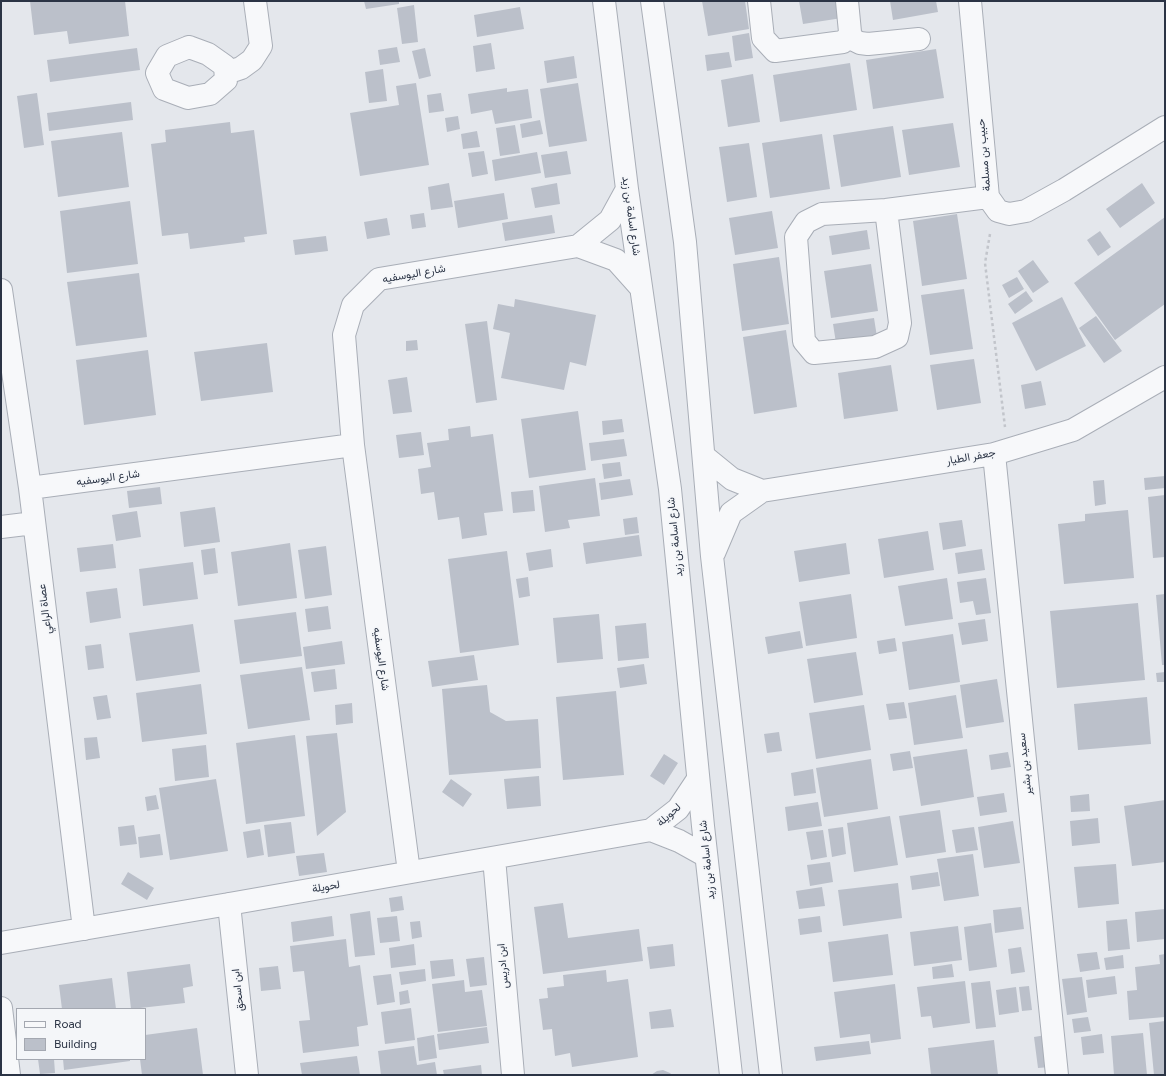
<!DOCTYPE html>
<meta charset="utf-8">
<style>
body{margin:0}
#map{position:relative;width:1166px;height:1076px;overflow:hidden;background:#e4e7ec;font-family:Figtree,sans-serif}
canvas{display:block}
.frame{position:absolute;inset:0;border:2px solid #2b3445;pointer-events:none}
.legend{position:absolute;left:16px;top:1008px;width:130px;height:52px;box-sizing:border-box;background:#f4f6f9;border:1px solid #a4a8b1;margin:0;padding:5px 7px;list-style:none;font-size:12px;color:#2b3445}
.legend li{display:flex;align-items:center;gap:8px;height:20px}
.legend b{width:20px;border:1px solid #a4a8b1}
</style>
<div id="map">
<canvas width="1166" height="1076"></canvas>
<div class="frame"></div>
<ul class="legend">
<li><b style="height:5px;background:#f7f8fa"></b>Road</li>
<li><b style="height:11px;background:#bbc0ca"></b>Building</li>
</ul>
</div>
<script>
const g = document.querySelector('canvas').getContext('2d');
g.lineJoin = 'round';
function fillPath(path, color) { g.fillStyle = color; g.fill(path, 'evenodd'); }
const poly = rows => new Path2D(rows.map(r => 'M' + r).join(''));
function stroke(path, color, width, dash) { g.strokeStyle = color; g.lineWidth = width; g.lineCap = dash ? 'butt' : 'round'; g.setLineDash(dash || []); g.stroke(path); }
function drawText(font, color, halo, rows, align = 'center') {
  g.font = font + ' Figtree,Vazirmatn,sans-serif'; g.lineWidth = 3; g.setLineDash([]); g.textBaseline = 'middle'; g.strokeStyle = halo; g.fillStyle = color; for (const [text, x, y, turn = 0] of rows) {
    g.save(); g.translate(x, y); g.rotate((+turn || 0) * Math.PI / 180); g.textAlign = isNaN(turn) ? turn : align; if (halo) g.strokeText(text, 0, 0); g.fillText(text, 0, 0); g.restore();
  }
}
fillPath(poly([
 [30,1,125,1,129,36,69,44,67,31,34,35],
 [364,1,399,1,399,4,366,9],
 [702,1,745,1,749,29,708,36],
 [799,1,840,1,842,18,803,24],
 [890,1,936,1,938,12,893,20],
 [414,5,418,42,402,44,397,8],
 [520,7,524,29,477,37,474,15],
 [749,33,753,58,735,61,732,36],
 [491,43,495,69,476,72,473,46],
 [397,47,400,62,380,65,378,50],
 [137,48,140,70,50,82,47,60],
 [425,48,431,76,419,79,412,51],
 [936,49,944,98,873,109,866,60],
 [729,52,732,67,707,71,705,55],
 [574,56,577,78,547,83,544,61],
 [850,63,857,110,780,122,773,75],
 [383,69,387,101,369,103,365,72],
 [753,74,760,122,728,127,721,80],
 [416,83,429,165,360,176,350,113,399,105,396,86],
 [578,83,587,141,549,147,540,89],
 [507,88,507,92,528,89,532,118,495,124,492,110,471,114,468,94],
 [37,93,44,145,24,148,17,96],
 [441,93,444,111,429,113,427,95],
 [131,102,133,120,49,131,47,113],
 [458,116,460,129,447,132,445,118],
 [540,120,543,134,522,138,520,124],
 [230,122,231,133,254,130,267,234,244,237,245,242,190,249,188,233,162,236,151,144,166,142,165,130],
 [953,123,960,167,909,175,902,130],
 [515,125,520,153,500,156,496,128],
 [893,126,901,177,841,187,833,135],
 [477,131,480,147,463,149,461,134],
 [122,132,129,187,58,197,51,141],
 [822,134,830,189,770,198,762,143],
 [749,143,757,197,727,202,719,147],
 [484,151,488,174,472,177,468,153],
 [567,151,571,174,545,178,541,155],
 [537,152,541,173,495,181,492,160],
 [449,183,453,207,431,210,428,187],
 [557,183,560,204,535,208,531,188],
 [1142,183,1155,203,1120,228,1106,209],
 [504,193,508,219,458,228,454,201],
 [130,201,138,264,67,273,60,211],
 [772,211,778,248,735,255,729,218],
 [424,213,426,227,412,229,410,215],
 [957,214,967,279,922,286,913,221],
 [552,215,555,233,505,241,502,223],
 [1165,217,1165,304,1115,340,1074,283],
 [387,218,390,235,367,239,364,222],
 [867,230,870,249,832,255,829,236],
 [1100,231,1111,247,1098,256,1087,240],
 [326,236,328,251,295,255,293,240],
 [779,257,789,324,742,331,733,264],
 [1033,260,1049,282,1033,293,1018,271],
 [871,264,878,311,831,318,824,271],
 [139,273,147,337,76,346,67,282],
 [1017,277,1024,289,1009,298,1002,285],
 [964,289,973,349,930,355,921,295],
 [1026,291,1033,301,1015,314,1008,304],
 [1062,297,1086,346,1036,371,1012,323],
 [515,299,596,315,586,366,570,362,564,390,501,378,510,333,493,329,498,304,514,307],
 [1096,316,1122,351,1104,363,1079,328],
 [874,318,877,337,836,343,833,324],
 [487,321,497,400,476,403,465,324],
 [786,330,797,407,754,414,743,337],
 [417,340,418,350,406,351,406,341],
 [267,343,273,392,201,401,194,352],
 [148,350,156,415,84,425,76,360],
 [974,359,981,403,937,410,930,365],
 [891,365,898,411,844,419,838,373],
 [407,377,412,412,393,414,388,380],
 [1041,381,1046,405,1025,409,1021,385],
 [578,411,586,470,529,478,521,419],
 [622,419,624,432,603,435,602,421],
 [470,426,471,437,493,434,503,511,484,513,487,535,462,539,459,517,438,520,434,492,421,494,418,469,431,467,427,443,449,440,448,429],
 [421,432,424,455,399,458,396,435],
 [624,439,627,456,591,461,589,443],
 [620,462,622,476,604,479,602,464],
 [1165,476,1165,488,1145,490,1144,478],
 [595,478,600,516,568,520,570,528,545,532,539,486],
 [630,479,633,495,601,500,599,483],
 [1104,480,1106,504,1095,506,1093,481],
 [160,487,162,504,129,508,127,491],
 [533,490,535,511,513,513,511,492],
 [1165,495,1165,557,1153,558,1148,497],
 [215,507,220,542,184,547,180,512],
 [1128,510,1134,578,1064,584,1058,524,1085,521,1085,514],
 [137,511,141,537,116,541,112,515],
 [637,517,639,533,625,535,623,519],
 [962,520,966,546,943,550,939,523],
 [928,531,934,570,884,578,878,539],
 [639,535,642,556,586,564,583,543],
 [290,543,297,598,238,606,231,552],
 [846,543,850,574,799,582,794,551],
 [113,544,116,568,80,572,77,548],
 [326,546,332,595,305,599,298,550],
 [215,548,218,573,204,575,201,550],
 [551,549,553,567,529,571,526,553],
 [982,549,985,570,958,574,955,553],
 [507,551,519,645,460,653,448,559],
 [193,562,198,599,143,606,139,569],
 [528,577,530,596,519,598,516,579],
 [947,578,953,619,905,626,898,586],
 [986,578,991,613,976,615,973,601,960,603,957,582],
 [117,588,121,618,90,623,86,592],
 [851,594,857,638,806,646,799,602],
 [1165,594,1165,665,1162,665,1156,595],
 [1138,603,1145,680,1057,688,1050,611],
 [328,606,331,629,308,632,305,609],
 [296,612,302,656,240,664,234,620],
 [599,614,603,659,557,663,553,618],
 [985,619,988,641,962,645,958,623],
 [646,623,649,658,618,661,615,626],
 [193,624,200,672,136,681,129,633],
 [800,631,803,648,768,654,765,637],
 [953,634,960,682,909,690,902,642],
 [895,638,897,651,879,654,877,641],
 [342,641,345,664,306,669,303,647],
 [101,644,104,668,88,670,85,646],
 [856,652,863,695,814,703,807,659],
 [474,655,478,680,432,687,428,661],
 [644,664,647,684,620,688,617,668],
 [302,667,310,720,248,729,240,675],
 [335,669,337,689,314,692,311,672],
 [1165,672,1165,682,1157,682,1156,673],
 [997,679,1004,722,966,728,960,685],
 [201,684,207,734,142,742,136,693],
 [487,685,490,712,506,721,538,719,541,768,449,775,442,689],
 [616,691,624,775,563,780,556,697],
 [107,695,111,718,97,720,93,697],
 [956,695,963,738,914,745,908,703],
 [1147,697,1151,744,1078,750,1074,704],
 [904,702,907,718,889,720,886,704],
 [352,703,353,723,336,725,335,705],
 [864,705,871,750,816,759,809,713],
 [779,732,782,751,767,753,764,734],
 [337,733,346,812,317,836,306,736],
 [295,735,305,816,246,824,236,743],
 [97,737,100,758,86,760,84,738],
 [206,745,209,777,175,781,172,749],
 [967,749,974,797,921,806,913,757],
 [910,751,913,768,893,771,890,754],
 [1008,752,1011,767,991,770,989,755],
 [664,754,678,763,664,785,650,776],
 [871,759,878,809,824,817,816,768],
 [813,769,816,793,794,796,791,773],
 [539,776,541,806,507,809,504,779],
 [216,779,228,851,170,860,159,788],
 [451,779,472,794,463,807,442,792],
 [1004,793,1007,812,980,816,977,797],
 [1089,794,1090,811,1071,812,1070,796],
 [156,795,159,809,147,811,145,797],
 [1165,800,1165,862,1132,866,1124,806],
 [818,802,822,826,788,831,785,807],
 [940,810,946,852,906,858,899,816],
 [890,816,898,865,854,872,847,823],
 [1098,818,1100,843,1072,846,1070,821],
 [1013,821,1020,863,984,868,978,827],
 [291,822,295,853,268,857,264,825],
 [134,825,137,844,120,846,118,827],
 [843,827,846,854,832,857,828,829],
 [974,827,978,850,956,853,952,830],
 [260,829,264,855,247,858,243,832],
 [823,830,827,857,811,860,806,832],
 [160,834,163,855,140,858,138,837],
 [324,853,327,872,299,876,296,856],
 [973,854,979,896,944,901,937,859],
 [830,862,833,882,810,886,807,865],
 [1116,864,1119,904,1078,908,1074,867],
 [128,872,154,888,147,900,121,884],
 [938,872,940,886,912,890,910,876],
 [898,883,902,918,843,926,838,890],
 [822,887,825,906,799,909,796,891],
 [402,896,404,910,391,912,389,898],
 [563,903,568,938,639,929,643,961,543,974,534,907],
 [1021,907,1024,929,995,933,993,910],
 [1165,909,1165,939,1137,942,1135,912],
 [370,911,375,955,355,957,350,914],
 [332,916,334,936,293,942,291,922],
 [397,916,400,941,380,943,377,918],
 [820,916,822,932,800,935,798,919],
 [1127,919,1130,949,1108,951,1106,921],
 [420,921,422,937,412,939,410,922],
 [991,923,997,967,969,971,964,927],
 [958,926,962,960,914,966,910,932],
 [888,934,893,975,833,982,828,942],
 [346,939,349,967,360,965,368,1025,357,1027,359,1046,303,1053,299,1021,310,1020,304,971,293,972,290,946],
 [414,944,416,965,391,968,389,948],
 [673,944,675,966,650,969,647,947],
 [1021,947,1025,972,1011,974,1008,949],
 [1097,952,1100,969,1080,972,1077,954],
 [1165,954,1165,1017,1129,1020,1127,991,1137,990,1135,967,1160,964,1159,955],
 [1123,955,1124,968,1106,970,1104,958],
 [484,957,487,985,470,987,466,959],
 [453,959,455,976,432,979,430,961],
 [190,964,193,986,183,988,185,1003,131,1009,127,972],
 [952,964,954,977,933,979,932,967],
 [278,966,281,989,261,991,259,968],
 [425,969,426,981,401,985,399,972],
 [606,970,607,982,628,979,638,1057,572,1067,570,1053,555,1056,552,1029,543,1030,539,999,548,998,547,988,564,986,563,975],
 [391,974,395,1002,377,1005,373,976],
 [1115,976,1117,994,1088,998,1086,980],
 [1082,977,1087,1012,1067,1015,1062,979],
 [112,978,116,1009,62,1009,59,985],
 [464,980,465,992,482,990,487,1026,438,1032,432,984],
 [965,981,970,1023,933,1028,931,1016,921,1017,917,987],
 [990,981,996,1027,976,1029,971,983],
 [895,984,901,1039,871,1043,870,1034,840,1038,834,992],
 [1029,986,1032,1010,1022,1011,1019,987],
 [1016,987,1019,1012,999,1015,996,990],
 [408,990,410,1003,400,1005,399,992],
 [411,1008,415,1040,385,1044,381,1012],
 [671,1009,674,1027,651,1029,649,1012],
 [1088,1017,1091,1031,1074,1033,1072,1019],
 [1165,1021,1165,1075,1154,1075,1149,1023],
 [487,1027,489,1043,439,1050,437,1034],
 [197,1028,203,1075,142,1075,140,1059,145,1059,145,1035],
 [1143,1033,1147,1075,1114,1075,1111,1036],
 [1102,1034,1104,1053,1083,1055,1081,1037],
 [434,1035,437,1058,419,1061,417,1038],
 [1046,1035,1050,1067,1038,1068,1034,1037],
 [994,1040,998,1075,931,1075,928,1048],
 [869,1041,871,1054,816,1061,814,1047],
 [414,1046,417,1065,435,1062,437,1075,381,1075,378,1051],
 [357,1056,360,1075,302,1075,300,1063],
 [38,1059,54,1059,55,1073,40,1074],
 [63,1059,130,1059,130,1061,64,1070],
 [481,1065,482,1075,444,1075,443,1070],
 [663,1070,670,1073,672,1075,651,1075,657,1071]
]), '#bbc0ca');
const minor = poly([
 [604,1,627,189,670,489,703,826,731,1075],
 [652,1,685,242,712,556,771,1075],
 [759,1,763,38,775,51,843,42,848,37,850,32,847,1],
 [970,1,988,197,998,211,1009,214,1026,211,1064,190,1165,127],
 [848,37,860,43,868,44,919,39],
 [189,47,208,54,225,66,226,80,210,94,188,98,164,89,157,73,167,56,189,47],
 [226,73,241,68,252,60,261,46,255,1],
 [886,210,900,323,897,337,875,347,814,353,804,341,796,237,806,222,822,214,886,210,988,197],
 [578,246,610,220,627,189],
 [1,290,30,488,84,929],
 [994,454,1057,1075],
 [705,457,732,479,762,491],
 [30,488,353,445],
 [1,527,34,523],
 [714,553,731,513,762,491,994,454,1073,430,1165,377],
 [651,830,679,841,706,856],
 [494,858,513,1075],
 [409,872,353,445,344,335,353,305,379,279,578,246,616,260,641,288],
 [229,904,247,1075],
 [1,943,229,904,651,830,678,809,698,779],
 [1,1008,9,1075]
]);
stroke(minor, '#a9aeb7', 24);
stroke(poly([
 [990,234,985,263,1005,427]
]), '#c2c5cb', 2.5, [3, 3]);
stroke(minor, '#f7f8fa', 22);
drawText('11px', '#2b3445', '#f4f6f9', [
 ["حبيب بن مسلمة",984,155,-95],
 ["شارع اسامة بن زيد",631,216,82],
 ["شارع اليوسفيه",414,274,-10],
 ["جعفر الطيار",971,457,-10],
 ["شارع اليوسفيه",108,478,-8],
 ["شارع اسامة بن زيد",675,537,-96],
 ["عصاة الراعي",45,609,-97],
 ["شارع اليوسفيه",381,659,82],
 ["سعيد بن بشير",1025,764,-96],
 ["لحويلة",669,815,-42],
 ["شارع اسامة بن زيد",707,860,-96],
 ["لحويلة",326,887,-10],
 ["ابن ادريس",503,966,-95],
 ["ابن اسحق",238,990,-96]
]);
</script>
